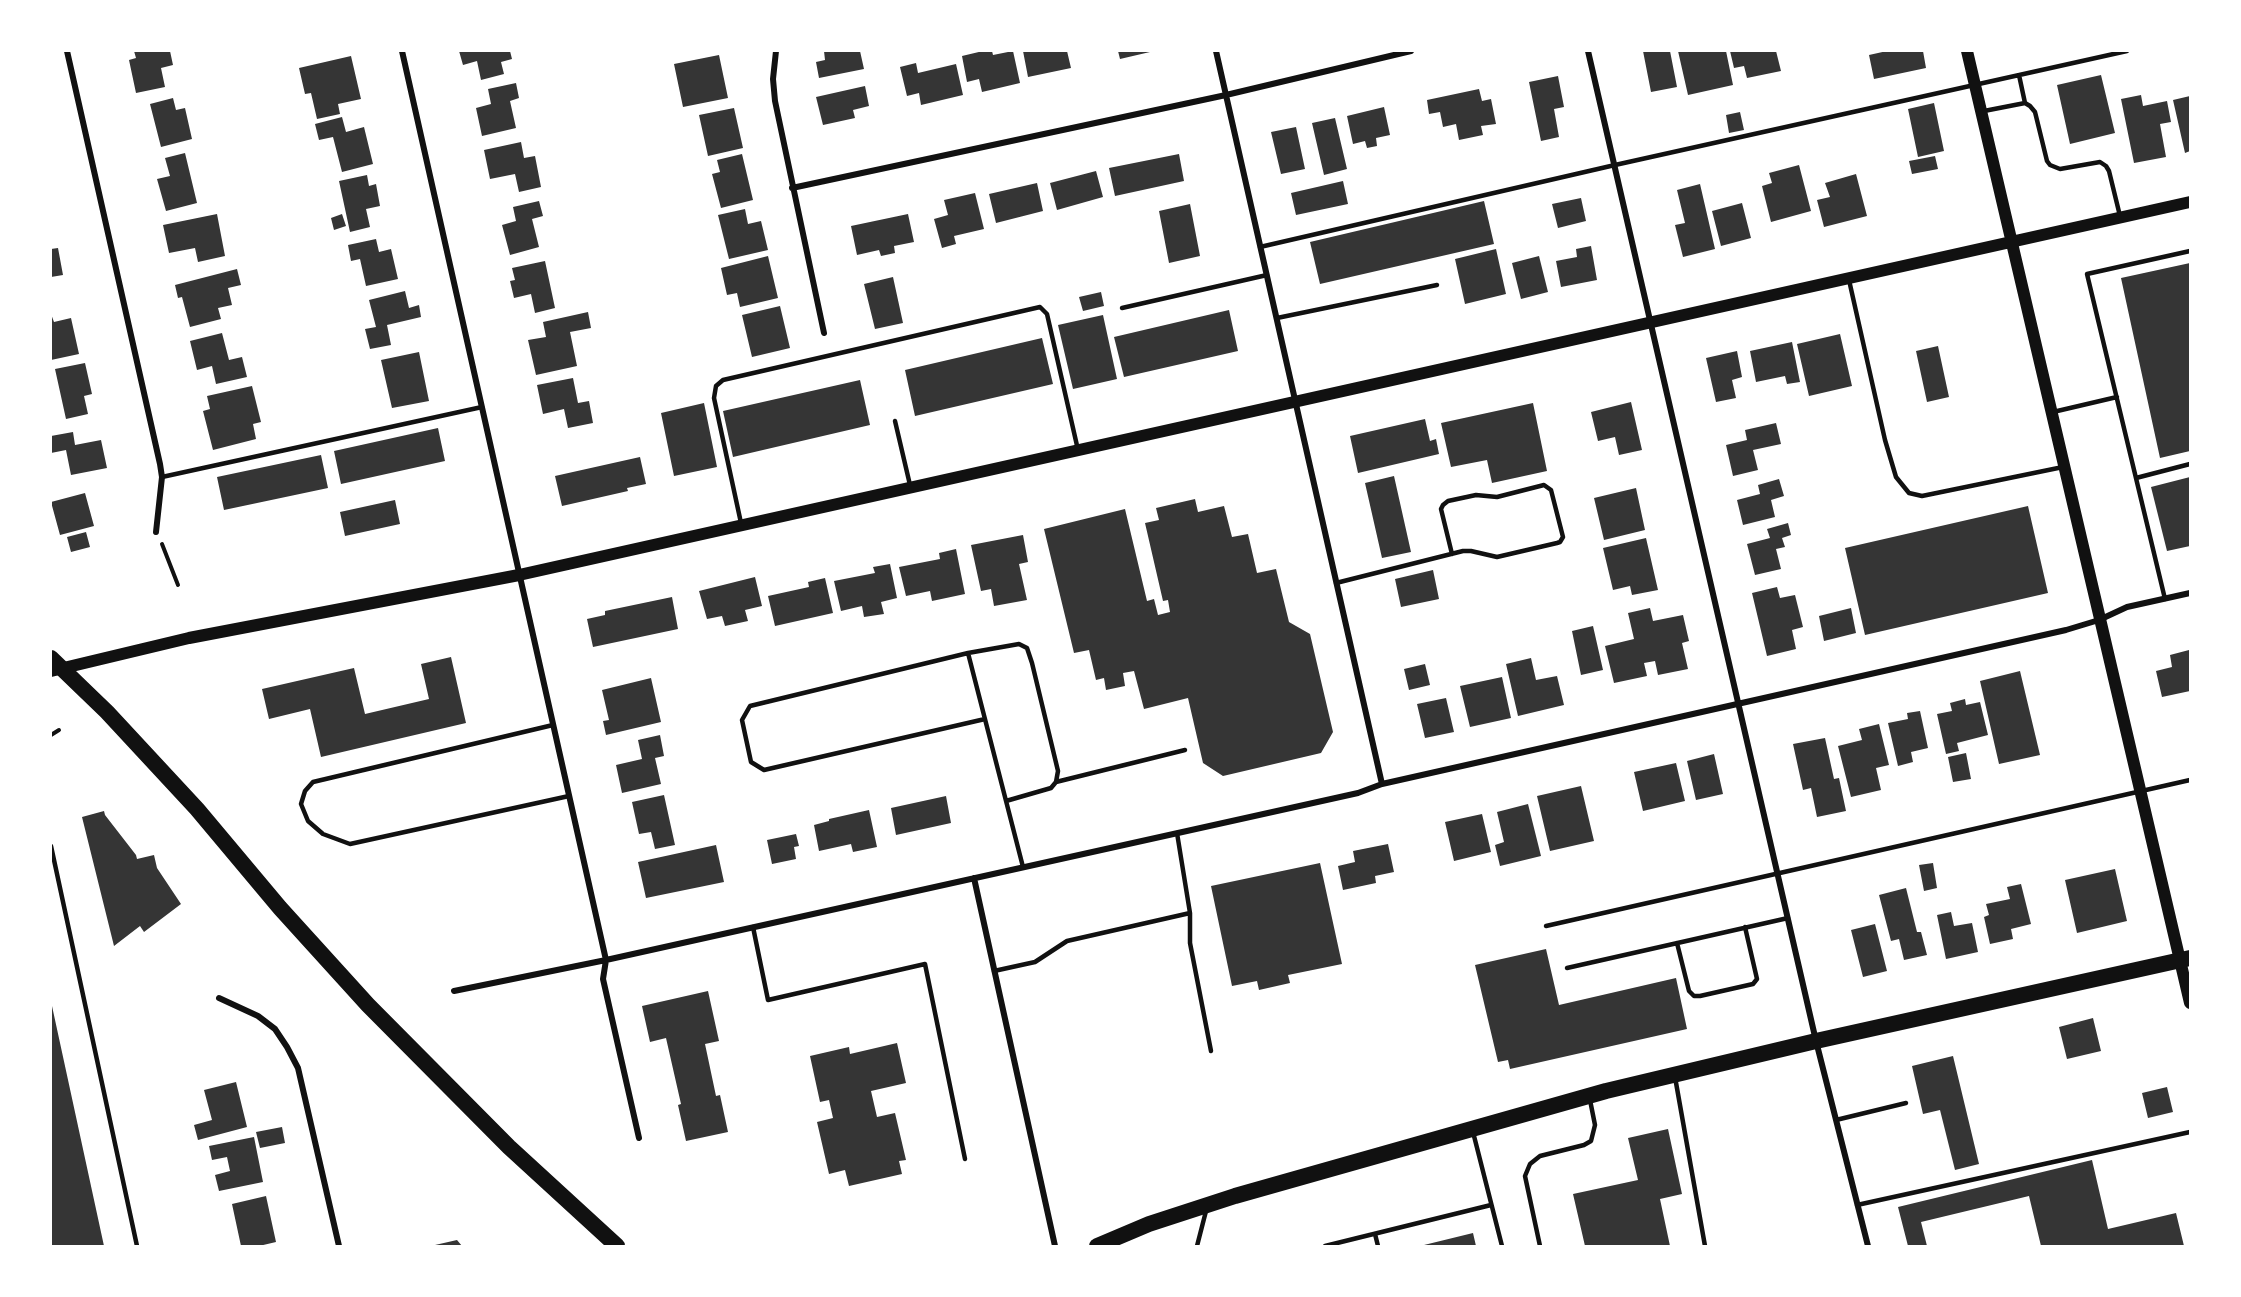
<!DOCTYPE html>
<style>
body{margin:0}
#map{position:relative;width:2241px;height:1297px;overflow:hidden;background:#fff;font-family:Raleway,sans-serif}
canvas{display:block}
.frame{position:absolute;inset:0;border:52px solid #fff;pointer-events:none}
</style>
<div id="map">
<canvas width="2241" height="1297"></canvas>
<div class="frame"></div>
</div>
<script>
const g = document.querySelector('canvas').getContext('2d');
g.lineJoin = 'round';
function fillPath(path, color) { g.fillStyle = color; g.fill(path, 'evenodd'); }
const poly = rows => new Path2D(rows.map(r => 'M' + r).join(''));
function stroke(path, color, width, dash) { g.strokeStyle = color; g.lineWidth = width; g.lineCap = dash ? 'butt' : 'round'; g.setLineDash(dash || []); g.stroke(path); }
fillPath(poly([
 [134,51,170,51,173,65,161,68,165,87,136,93,129,60,136,58],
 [459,51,510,51,512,59,501,62,504,74,481,80,477,61,463,65],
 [824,51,860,51,864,69,819,78,816,62,825,60],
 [983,51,992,51,993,55,1013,51,1020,83,982,92,979,79,967,82,962,56],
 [1023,51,1067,51,1071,68,1028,77],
 [1118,51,1150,51,1150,52,1120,59],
 [1643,51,1670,51,1677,87,1651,92],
 [1678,51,1726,51,1733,85,1688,95],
 [1730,51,1776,51,1781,71,1747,78,1744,66,1734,68],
 [1887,51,1923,51,1926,68,1874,79,1869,55],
 [719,55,728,98,683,107,674,64],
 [351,56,361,99,338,104,340,114,317,119,311,93,305,94,299,68],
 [916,63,918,73,956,64,963,95,921,105,919,93,907,96,900,67],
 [2101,75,2115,133,2070,144,2057,85],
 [1558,76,1564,107,1554,109,1559,137,1541,141,1529,82],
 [516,83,519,98,510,101,516,128,482,136,476,108,491,104,488,89],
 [865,86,869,106,853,110,855,118,823,125,816,97],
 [1479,89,1482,101,1491,99,1496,124,1481,126,1483,135,1459,140,1456,124,1443,127,1440,112,1429,114,1427,100],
 [2141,95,2143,106,2167,101,2171,122,2160,124,2166,157,2134,163,2121,99],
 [2190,96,2190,151,2185,153,2173,100],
 [173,98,176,110,185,108,192,139,161,147,150,104],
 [1934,103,1944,151,1918,157,1908,109],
 [1384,107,1390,135,1376,138,1377,146,1367,148,1365,141,1353,144,1347,116],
 [734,108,743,148,708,156,699,115],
 [1740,112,1744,130,1729,133,1726,115],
 [342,117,346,132,364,127,373,164,342,172,333,137,319,140,315,124],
 [1335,118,1347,169,1324,175,1312,123],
 [1296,127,1305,169,1281,174,1271,132],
 [521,142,524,158,535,156,541,187,519,192,515,174,490,179,484,150],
 [185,153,197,203,166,211,157,179,170,176,165,158],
 [742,154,753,200,721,208,712,174,720,172,717,160],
 [1179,154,1184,181,1115,196,1109,168],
 [1935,156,1938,169,1912,174,1909,161],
 [1799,165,1811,211,1771,222,1762,186,1772,183,1769,173],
 [1096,171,1103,197,1057,210,1050,183],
 [1856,174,1867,216,1824,227,1817,200,1830,197,1825,183],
 [367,175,369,186,376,184,380,206,366,209,370,227,350,232,339,181],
 [1343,181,1348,204,1296,215,1291,193],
 [1037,183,1043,211,996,223,989,194],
 [1700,184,1715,249,1683,257,1675,225,1685,223,1677,190],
 [975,193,984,229,954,236,956,244,942,248,934,219,948,215,944,200],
 [1581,198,1586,221,1558,228,1552,204],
 [539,201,543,216,532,219,539,247,510,255,502,225,516,221,513,207],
 [1484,201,1494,244,1320,284,1310,242],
 [1742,203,1751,238,1721,246,1712,211],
 [1190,204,1200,256,1169,263,1159,211],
 [745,209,748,224,761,221,768,250,729,259,718,215],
 [217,214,225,256,198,262,195,248,169,253,163,225],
 [342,214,346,226,334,230,331,218],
 [908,214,914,242,894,246,895,253,881,256,879,250,857,255,851,226],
 [376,239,379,252,391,249,398,279,366,286,360,259,351,261,348,245],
 [1591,246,1597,280,1561,287,1556,261,1577,257,1576,249],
 [58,248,63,275,51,277,51,249],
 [1496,249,1506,294,1465,304,1455,259],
 [768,256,778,298,740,307,737,293,727,295,721,268],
 [1539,256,1548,292,1521,299,1512,263],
 [545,261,555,308,535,313,531,294,514,298,510,281,515,280,512,268],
 [2190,263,2190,451,2160,458,2121,278],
 [237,269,241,285,228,288,232,305,218,308,221,319,190,327,182,297,178,298,175,285],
 [893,277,903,323,875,329,864,284],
 [405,291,409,308,419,305,421,317,387,325,391,345,370,349,365,329,376,327,369,300],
 [1101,292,1104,306,1083,311,1079,297],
 [780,306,790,348,752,357,742,315],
 [1229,310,1238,351,1124,377,1114,337],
 [588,312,591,328,570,332,577,366,536,375,528,340,546,337,543,322],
 [51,314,54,322,71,318,79,354,51,360],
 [1103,315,1117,379,1073,389,1058,325],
 [222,333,229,360,242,357,247,377,216,384,212,366,197,370,190,341],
 [1840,334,1852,386,1809,396,1797,344],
 [1042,338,1053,384,915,416,905,370],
 [1792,342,1800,382,1787,384,1785,376,1756,382,1750,351],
 [1938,346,1949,397,1927,402,1916,351],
 [1737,351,1742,377,1732,380,1736,398,1716,402,1706,358],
 [419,352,429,401,392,408,381,360],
 [85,363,92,394,84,396,88,414,66,419,55,369],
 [573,378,578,403,589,401,593,423,568,428,564,409,543,414,537,385],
 [860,380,870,425,733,457,723,411],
 [252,386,261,422,253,424,256,439,213,450,203,411,210,409,207,396],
 [1631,402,1642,450,1619,455,1615,437,1598,441,1591,412],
 [704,403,717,467,674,476,661,413],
 [1533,403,1547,471,1492,483,1487,460,1451,467,1441,423],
 [1425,419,1430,441,1436,439,1439,454,1358,473,1350,436],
 [1776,423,1781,444,1753,450,1758,470,1733,476,1726,445,1747,440,1745,430],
 [438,428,445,461,341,484,334,451],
 [73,432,75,445,101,440,107,468,71,475,66,450,51,453,51,436],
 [321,455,328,488,224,510,217,477],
 [640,457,646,484,627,488,628,491,562,506,555,476],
 [1394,476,1411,552,1382,558,1365,483],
 [2190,477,2190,546,2167,551,2151,487],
 [1779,479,1784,496,1771,500,1775,517,1743,525,1737,500,1760,494,1758,485],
 [1636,488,1645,530,1604,540,1594,498],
 [85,493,94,526,60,535,51,502],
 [1195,499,1198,512,1224,506,1232,537,1248,534,1257,573,1276,569,1289,622,1310,634,1333,732,1321,753,1223,776,1203,763,1188,698,1144,709,1134,671,1123,673,1125,686,1106,690,1104,678,1096,680,1089,650,1074,653,1044,529,1125,509,1147,601,1154,599,1158,615,1170,612,1168,600,1163,601,1145,523,1159,520,1156,508],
 [395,500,400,524,345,536,340,512],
 [2028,506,2048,593,1865,635,1845,548],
 [1788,523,1791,535,1782,538,1785,547,1776,549,1781,569,1755,575,1747,544,1770,538,1767,529],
 [86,532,90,547,71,552,67,537],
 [1023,535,1028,562,1019,564,1027,600,994,606,991,589,981,591,971,545],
 [1646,538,1658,590,1632,595,1630,586,1613,590,1603,548],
 [956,549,965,594,932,601,930,591,906,596,899,567,940,559,939,553],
 [890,564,897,598,881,602,884,614,864,617,862,606,841,611,834,581,875,573,873,567],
 [1433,570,1439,599,1401,607,1395,579],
 [755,577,762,606,745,610,748,621,725,626,722,616,707,619,699,591],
 [825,578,833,613,775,626,768,596,809,587,808,582],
 [1777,587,1780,598,1795,595,1803,627,1792,630,1796,649,1767,656,1752,593],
 [672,597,678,629,593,647,587,619,605,615,605,611],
 [1650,608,1653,621,1683,615,1689,641,1682,643,1688,669,1658,675,1655,661,1644,663,1647,676,1614,683,1605,646,1634,639,1628,613],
 [1851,608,1856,633,1824,641,1819,616],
 [1593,626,1603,670,1581,675,1572,631],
 [2189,650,2190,691,2162,697,2156,671,2172,667,2170,655],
 [451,657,466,723,321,757,310,709,269,719,262,689,354,668,365,714,429,699,421,664],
 [1531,658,1536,680,1557,676,1564,705,1518,716,1506,664],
 [1425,664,1430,685,1409,690,1404,669],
 [2020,671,2040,755,1999,764,1980,681],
 [1502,677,1511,718,1470,727,1460,686],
 [651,678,661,722,606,735,603,721,609,720,602,690],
 [1446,698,1454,732,1425,738,1417,704],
 [1965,699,1966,705,1980,702,1988,735,1957,743,1959,751,1946,754,1937,714,1952,711,1950,703],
 [1920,711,1928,748,1911,752,1913,762,1898,766,1888,723,1908,719,1907,713],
 [1879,724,1889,765,1876,768,1881,790,1851,797,1838,746,1862,740,1859,729],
 [660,735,664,756,655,758,661,784,622,793,616,765,642,759,638,740],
 [1825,738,1834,779,1839,778,1846,811,1817,817,1811,788,1803,790,1793,744],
 [1966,753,1971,779,1953,782,1948,757],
 [1714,754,1723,794,1696,800,1687,761],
 [1676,763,1685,801,1643,811,1634,772],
 [1581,786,1594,841,1550,851,1537,796],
 [664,795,675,845,655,849,651,832,639,834,632,802],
 [946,796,951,823,896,835,891,808],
 [1528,804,1541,856,1500,866,1495,845,1504,842,1497,812],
 [869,810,877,847,853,852,851,844,819,851,814,825,829,821,829,819],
 [104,811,105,815,136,855,137,859,154,855,157,868,181,904,144,932,140,926,114,946,82,817],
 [1482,814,1491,852,1454,861,1445,822],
 [796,834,799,846,794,847,796,859,772,864,767,840],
 [1388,844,1394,872,1375,876,1376,883,1343,890,1338,866,1355,862,1353,851],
 [716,845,724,882,646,898,638,862],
 [1320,863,1342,964,1288,975,1290,983,1259,990,1257,981,1232,986,1211,886],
 [1933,863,1937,888,1924,891,1919,865],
 [2115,869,2127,921,2077,933,2065,880],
 [2021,884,2031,924,2011,929,2013,939,1990,944,1984,917,1989,915,1986,904,2010,899,2007,887],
 [1906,888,1917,932,1921,932,1927,955,1904,960,1899,939,1891,941,1879,895],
 [1951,912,1954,926,1972,923,1978,952,1946,959,1937,915],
 [1875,924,1887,971,1863,977,1851,930],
 [1546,949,1559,1005,1676,978,1687,1029,1510,1069,1508,1060,1498,1062,1475,965],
 [708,991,719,1041,705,1044,716,1096,720,1095,728,1132,686,1141,678,1105,681,1104,666,1038,650,1042,642,1006],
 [52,1006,104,1246,51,1246],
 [2093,1018,2101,1051,2067,1059,2059,1027],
 [897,1043,906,1083,871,1091,877,1117,895,1113,906,1160,899,1161,902,1174,849,1186,845,1170,829,1174,817,1122,833,1118,829,1100,820,1102,810,1056,849,1047,850,1054],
 [1953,1056,1979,1164,1955,1170,1940,1110,1923,1114,1912,1066],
 [236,1082,247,1127,198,1140,194,1125,212,1120,204,1090],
 [2167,1087,2173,1112,2148,1118,2142,1093],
 [282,1127,285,1143,260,1148,256,1132],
 [1668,1129,1682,1194,1660,1199,1670,1246,1585,1246,1573,1194,1638,1180,1628,1138],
 [254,1137,263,1182,219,1191,215,1175,230,1171,227,1157,212,1160,209,1146],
 [2092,1160,2108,1229,2176,1213,2184,1246,2041,1246,2029,1196,1921,1222,1927,1246,1908,1246,1898,1207],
 [266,1196,276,1242,259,1246,241,1246,232,1204],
 [1473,1233,1476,1246,1424,1246,1424,1245],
 [457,1240,462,1246,435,1246,435,1245]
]), '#353535');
stroke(poly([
 [162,544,178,585],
 [51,735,59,730]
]), '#111', 4);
stroke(poly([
 [2019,75,2025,103],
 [1984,111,2025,103,2030,106,2035,112,2047,161,2050,165,2060,169,2100,162,2106,166,2109,171,2120,216],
 [1260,247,1615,165,2127,51],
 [1849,280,1885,440,1896,477,1909,493,1922,496,2063,467],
 [1122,308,1267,275],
 [1277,318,1437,285],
 [2053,412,2117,397],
 [895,421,910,485],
 [162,477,482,407],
 [2136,478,2190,464],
 [741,523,714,398,716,386,723,380,1040,307,1047,314,1078,450],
 [1336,583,1463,551,1471,551,1497,557,1557,543,1560,542,1563,537,1551,490,1544,485,1497,497,1476,495,1448,501,1443,505,1441,509,1452,554],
 [2165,599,2087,274,2190,251],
 [968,653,750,706,742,720,751,762,764,770,985,719],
 [553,725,313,782,305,791,301,804,308,821,323,834,350,844,569,796],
 [1056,782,1185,750],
 [1006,801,1051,788,1056,782,1058,771,1032,663,1027,648,1019,644,968,653,1023,867],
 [51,846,137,1246],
 [1190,913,1190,943,1211,1051],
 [1546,926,2190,780],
 [753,927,768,1000,925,964,965,1159],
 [1677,943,1689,991,1694,996,1700,996,1753,984,1757,979,1745,927],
 [1567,968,1788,918],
 [994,971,1035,962,1067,941,1190,913,1177,833],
 [1675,1077,1705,1246],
 [1836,1120,1906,1103],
 [1473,1132,1502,1246],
 [1857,1205,2190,1132],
 [1375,1234,1378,1246],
 [1197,1246,1206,1211],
 [1325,1246,1491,1205],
 [1540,1246,1525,1176,1530,1164,1540,1156,1584,1145,1591,1141,1595,1125,1590,1100]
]), '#111', 4.5);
stroke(poly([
 [67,51,160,464,162,477,156,532],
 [402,51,606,960,603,979,639,1138],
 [776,51,773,79,775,101,824,333],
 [1216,51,1382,784],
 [1588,51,1816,1041,1868,1246],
 [792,188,1226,95,1411,51],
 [974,878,1055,1246],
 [454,991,606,960,1358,793,1382,784,2066,630,2099,620,2127,607,2190,593],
 [219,998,258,1016,275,1029,287,1047,298,1068,339,1246]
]), '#111', 6);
stroke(poly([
 [1967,51,2190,1003],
 [51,671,189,638,519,575,2190,202]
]), '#111', 12);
stroke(poly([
 [51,658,107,712,197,809,280,908,368,1005,509,1147,617,1246],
 [1097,1246,1149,1224,1235,1196,1606,1091,1816,1041,2190,958]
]), '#111', 16);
</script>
